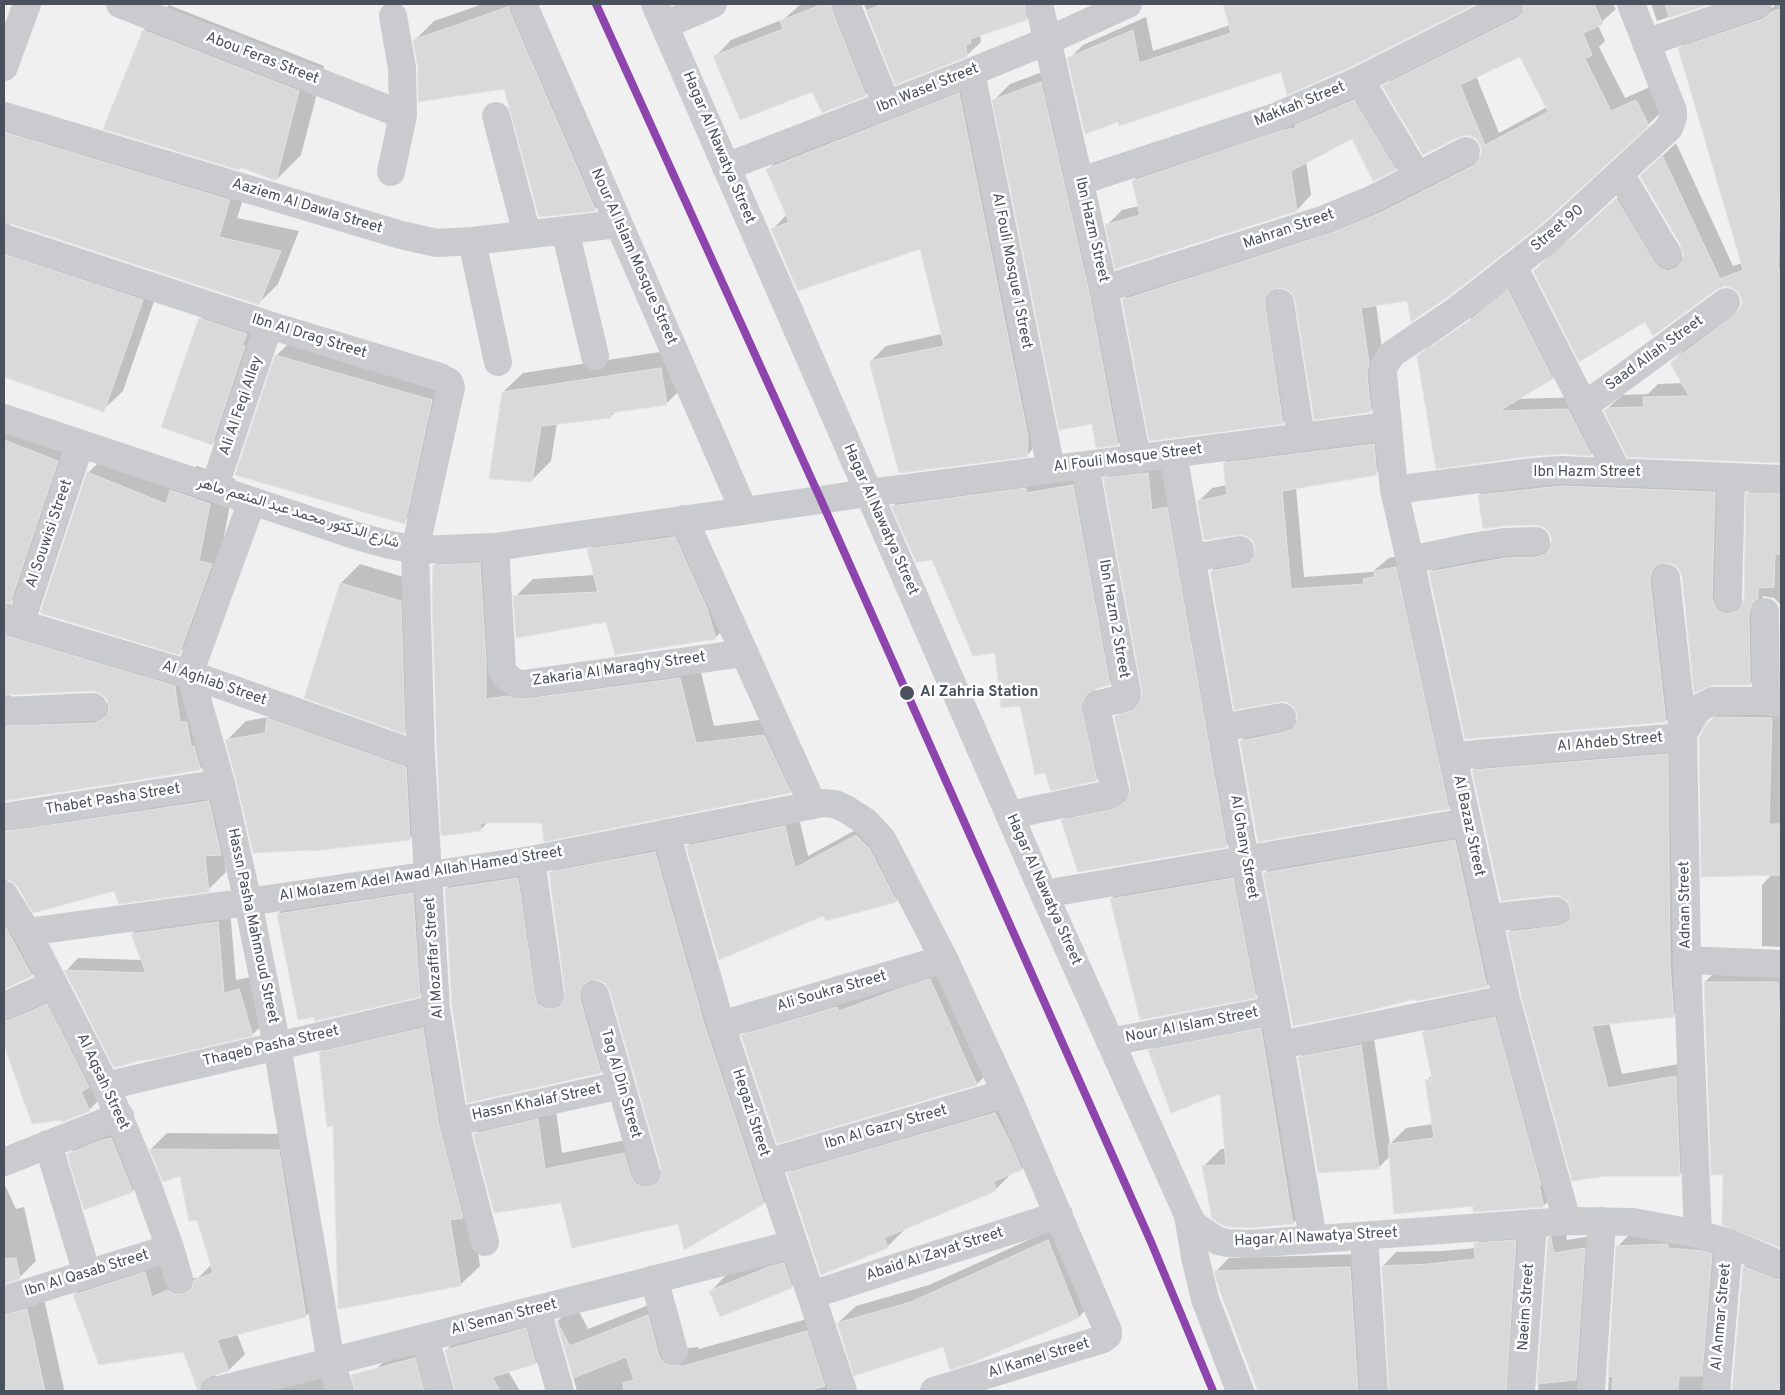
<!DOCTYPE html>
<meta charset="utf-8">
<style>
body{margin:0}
#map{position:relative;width:1785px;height:1395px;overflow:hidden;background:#f0f0f0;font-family:Overpass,sans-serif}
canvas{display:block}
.frame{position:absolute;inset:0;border:5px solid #48515c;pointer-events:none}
</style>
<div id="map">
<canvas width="1785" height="1395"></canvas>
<div class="frame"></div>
</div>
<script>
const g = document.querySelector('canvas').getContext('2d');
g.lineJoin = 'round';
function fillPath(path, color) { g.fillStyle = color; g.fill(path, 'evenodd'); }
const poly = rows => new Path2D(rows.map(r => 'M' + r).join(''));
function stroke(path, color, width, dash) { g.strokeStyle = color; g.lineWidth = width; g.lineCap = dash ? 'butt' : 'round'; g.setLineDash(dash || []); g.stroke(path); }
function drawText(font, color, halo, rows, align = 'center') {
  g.font = font + ' Overpass,Vazirmatn,sans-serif'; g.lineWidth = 5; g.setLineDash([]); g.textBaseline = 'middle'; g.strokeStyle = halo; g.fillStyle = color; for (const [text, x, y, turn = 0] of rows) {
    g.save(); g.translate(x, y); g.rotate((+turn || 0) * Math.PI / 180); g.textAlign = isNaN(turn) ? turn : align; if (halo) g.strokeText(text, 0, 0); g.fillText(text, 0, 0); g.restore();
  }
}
fillPath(poly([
 [483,4,534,4,615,190,595,209,540,216,505,88,419,68,414,41,434,21],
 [801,4,852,4,882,78,865,95,813,91,715,57,731,40,784,19],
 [864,4,1040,4,1040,5,1026,19,980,34,981,42,967,55,896,83],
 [1224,4,1473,4,1353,65,1282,71,1120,124,1069,59,1083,45,1146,17,1153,51,1230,25],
 [1526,4,1613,4,1616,9,1598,25,1605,41,1599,47,1625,98,1650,87,1662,111,1648,125,1408,299,1376,304,1382,349,1384,397,1370,411,1293,292,1287,287,1278,286,1278,291,1296,409,1283,423,1123,300,1137,286,1395,200,1482,155,1481,144,1476,137,1384,87,1397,73,1526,8],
 [1520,56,1547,107,1499,133,1476,76],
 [1651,4,1708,4,1657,21],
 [1774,4,1781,4,1781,462,1628,456,1605,411,1622,395,1648,394,1658,384,1683,383,1671,363,1685,349,1742,308,1743,301,1740,292,1732,286,1725,285,1646,321,1534,271,1548,257,1579,233,1630,186,1674,255,1684,257,1655,163,1676,143,1733,266,1742,263,1679,49,1693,35,1774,7],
 [169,5,324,66,301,155,276,180,241,166,239,169,144,30],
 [1056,67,1133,428,1118,444,1097,446,1093,422,994,100,1010,84],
 [975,78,1042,439,1026,456,870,362,886,346,942,334,921,247,772,230,787,214,768,169,784,153],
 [1369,86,1410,154,1395,169,1352,138,1306,161,1311,195,1297,210,1107,225,1122,210,1139,206,1133,181,1148,166],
 [4,117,249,181,237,218,299,231,278,284,258,304,8,221,11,229,161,281,123,391,103,410,4,376],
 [1521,278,1565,365,1552,378,1518,399,1581,397,1604,442,1591,454,1562,453,1533,455,1418,356,1432,343,1480,310],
 [1470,318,1472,320,1430,349,1430,346],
 [213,306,259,321,225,431,212,444,200,319],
 [302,330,457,375,430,497,404,522,276,356],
 [680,349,686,384,666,404,616,411,610,417,557,423,551,461,531,481,503,392,523,373],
 [4,411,78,440,30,582,10,603,13,609,195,666,221,748,201,769,4,800],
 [93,690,100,692,107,698,109,703,26,706,12,699,10,694],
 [1387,431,1390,460,1376,473,1296,488,1304,577,1372,572,1389,558,1409,554,1461,795,1448,808,1241,741,1254,728,1298,720,1299,714,1211,571,1224,558,1256,553,1257,547,1253,539,1199,501,1212,488,1227,485,1224,463,1238,450],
 [113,448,186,476,197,466,235,479,224,536,237,539,204,628,179,653,88,473],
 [1164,457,1243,829,1226,846,1062,821,1078,804,1131,793,1131,786,1115,717,1132,700,1142,697,1144,691,1105,479,1121,462],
 [1087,471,1124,670,1109,684,1096,687,1095,690,1111,765,1096,780,1021,705,996,652,933,559,893,506,907,492],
 [1728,479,1733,598,1741,601,1745,600,1747,494,1761,480,1781,481,1781,609,1780,604,1774,598,1763,596,1763,671,1750,684,1683,576,1680,568,1673,563,1664,561,1679,708,1666,721,1430,572,1444,559,1520,545,1552,543,1551,533,1544,526,1479,495,1493,482],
 [693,519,733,620,715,638,515,597,533,579,595,575,589,550,607,532],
 [498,546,503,682,698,660,714,726,782,717,808,774,790,792,543,821,488,822,480,830,434,566,453,547],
 [360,564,420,582,424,713,404,732,306,697,341,583],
 [1781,703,1781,860,1768,874,1709,722,1725,707],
 [269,717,425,748,429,819,410,838,226,741,246,721],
 [1682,740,1688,1001,1673,1016,1609,1023,1622,1074,1690,1062,1694,1160,1680,1174,1607,1175,1509,932,1523,917,1572,912,1569,901,1473,770,1488,756],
 [227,783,224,851,226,872,208,890,18,886,12,880,6,879,49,958,32,975,4,988,4,857,16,852,8,833,25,815],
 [798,814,808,856,870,822,909,887,896,900,823,915,687,846,700,833],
 [1470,826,1502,971,1487,986,1417,1000,1265,873,1280,858],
 [671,836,780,1187,764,1203,679,1223,562,1202,475,1134,491,1118,555,1104,562,1153,641,1137,652,1167,662,1171,611,990,606,982,596,979,617,1056,601,1072,468,1102,446,889,462,873,534,862,561,992,567,993,550,873,566,856],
 [1252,859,1275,977,1255,996,1111,899,1130,880],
 [1775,871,1781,872,1781,947,1762,946,1762,885],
 [433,874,439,976,419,996,278,914,298,894],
 [230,910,236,980,252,977,266,1021,253,1034,66,971,78,958,142,960,132,934,145,921],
 [949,962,995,1066,977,1084,778,1142,742,1036,761,1017],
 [1781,966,1781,1247,1723,1224,1724,1174,1705,982,1718,969],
 [66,986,108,1091,89,1110,33,1123,4,1041,4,1010],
 [1512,1001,1561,1189,1543,1206,1474,1205,1390,1156,1378,1168,1299,1058,1312,1045,1373,1032,1390,1144,1406,1128,1433,1124,1427,1081,1432,1075,1423,1032,1441,1015],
 [442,1009,480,1266,460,1285,335,1125,320,1053,339,1033],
 [1278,1012,1309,1206,1293,1223,1204,1166,1221,1149,1226,1149,1221,1092,1149,1051,1166,1034],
 [1014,1094,1041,1150,1021,1169,1012,1173,995,1190,906,1228,887,1247,788,1174,808,1154],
 [116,1127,146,1178,133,1191,85,1208,69,1154,82,1141],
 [167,1133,294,1134,322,1300,306,1316,237,1334,245,1354,229,1370,216,1373,216,1379,336,1365,352,1391,199,1391,184,1351,74,1295,90,1279,161,1257,191,1278,198,1278,211,1265,198,1218,181,1174,151,1149],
 [4,1183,16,1209,24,1207,36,1261,20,1277,5,1282,5,1288,43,1294,64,1389,62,1391,4,1391],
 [1066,1223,1096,1299,1079,1317,969,1363,943,1346,838,1323,856,1306,929,1285],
 [1562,1225,1564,1225,1567,1240,1598,1235,1598,1391,1538,1391,1549,1239],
 [1529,1227,1528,1391,1391,1391,1383,1266,1396,1252,1443,1251,1476,1248,1476,1244,1489,1230],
 [1631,1233,1716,1238,1722,1391,1608,1391,1617,1247],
 [803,1244,811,1267,791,1287,711,1291,730,1271],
 [1757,1253,1781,1263,1781,1391,1733,1391,1744,1266],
 [1363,1254,1380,1391,1258,1391,1216,1271,1229,1258],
 [666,1298,681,1344,688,1348,698,1347,699,1349,825,1314,852,1391,751,1391,749,1386,735,1391,577,1391,558,1321,575,1304,588,1329],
 [539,1316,549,1350,536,1363,508,1371,520,1391,456,1391,446,1350,459,1337],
 [427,1346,446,1391,381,1391,376,1369,390,1356]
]), '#0003');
const building = poly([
 [823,4,831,4,832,10,866,96,822,113,812,92,740,120,713,56,783,29,780,21,823,4],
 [882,4,1024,4,1027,20,970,39,971,43,966,45,967,57,895,85,866,11,882,4],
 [1223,4,1476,4,1353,66,1287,95,1281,72,1119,126,1118,122,1085,134,1067,58,1133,30,1139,63,1231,33,1223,4],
 [1525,4,1594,4,1603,24,1583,33,1592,55,1585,59,1611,111,1636,100,1649,126,1543,223,1448,297,1411,322,1407,301,1361,308,1369,363,1367,374,1371,412,1314,420,1295,301,1292,293,1286,289,1278,288,1270,291,1265,298,1265,305,1283,424,1149,441,1122,300,1331,233,1380,213,1474,165,1479,159,1482,152,1480,144,1475,138,1467,135,1459,137,1423,155,1382,86,1517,18,1523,12,1525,4],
 [1520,57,1548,112,1485,145,1460,85,1520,57],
 [1665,4,1711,4,1669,18,1665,4],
 [508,7,509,10,596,211,539,217,504,89,418,102,418,68,413,40,508,7],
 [1781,9,1781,193,1780,193,1778,270,1781,269,1781,463,1627,457,1604,411,1608,408,1644,407,1643,397,1689,396,1670,363,1736,314,1740,309,1742,301,1739,293,1732,288,1725,286,1717,289,1653,336,1645,322,1579,362,1533,271,1564,246,1616,198,1655,263,1660,268,1668,271,1676,268,1682,262,1684,255,1682,247,1640,176,1662,155,1720,279,1743,270,1678,48,1763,19,1771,12,1781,9],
 [143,30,299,91,276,181,240,167,239,170,103,129,143,30],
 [1041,82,1089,292,1118,445,1096,448,1092,424,1059,430,992,100,1041,82],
 [959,93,1028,436,1027,457,899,473,869,361,944,346,920,249,798,291,771,229,789,222,766,169,959,93],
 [1354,100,1396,170,1373,181,1352,139,1291,171,1297,211,1115,269,1105,225,1140,215,1132,181,1283,130,1296,128,1295,125,1354,100],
 [4,132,230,200,219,237,281,251,259,305,9,223,4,223,4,132],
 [4,254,143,300,104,412,4,377,4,254],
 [1508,290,1553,379,1499,411,1568,409,1592,456,1562,454,1533,456,1436,469,1417,356,1466,323,1508,290],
 [199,318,247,334,242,345,245,346,212,445,161,427,199,318],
 [275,355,432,400,405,524,235,475,275,355],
 [661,368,667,405,610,413,611,418,541,426,532,482,489,479,502,392,661,368],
 [4,440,58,461,10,604,4,604,4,440],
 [1374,444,1377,475,1282,491,1291,589,1364,584,1363,579,1375,577,1374,571,1396,567,1449,809,1258,842,1240,741,1285,732,1292,729,1297,722,1297,715,1294,707,1287,702,1280,702,1234,710,1210,571,1243,565,1250,562,1254,556,1255,547,1252,540,1245,535,1237,535,1204,540,1197,501,1227,495,1223,463,1374,444],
 [87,472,166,504,170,490,210,504,199,561,212,564,179,655,40,613,87,472],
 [1148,473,1152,510,1167,507,1227,847,1078,872,1061,820,1114,809,1126,801,1130,794,1130,786,1114,716,1134,710,1140,701,1142,691,1103,478,1148,473],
 [1073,485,1110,685,1095,689,1087,694,1081,705,1097,781,1051,791,1045,773,1035,775,1020,706,1001,708,995,653,973,656,932,560,916,562,891,506,1026,488,1026,493,1073,485],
 [1561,486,1715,492,1712,598,1715,606,1719,611,1727,614,1736,611,1741,607,1744,599,1746,493,1781,494,1781,554,1775,554,1774,587,1758,588,1758,598,1752,604,1749,612,1750,685,1713,685,1694,693,1682,576,1679,569,1673,564,1664,563,1657,565,1652,571,1650,580,1666,722,1465,739,1429,572,1505,558,1536,557,1545,554,1550,548,1552,540,1549,532,1543,527,1536,525,1503,526,1483,529,1478,495,1561,486],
 [675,537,707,608,716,639,615,655,606,622,516,638,513,596,598,592,587,549,675,537],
 [480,563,486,659,486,699,507,696,514,698,525,699,680,678,696,743,764,735,791,793,544,842,542,823,480,823,481,831,441,836,437,755,432,598,433,565,480,563],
 [340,583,401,601,405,734,304,698,340,583],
 [4,635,175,686,180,722,187,722,191,747,194,746,201,770,4,801,4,726,94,723,101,720,107,715,109,707,106,698,100,693,93,691,4,695,4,635],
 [1717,717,1772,718,1769,824,1781,824,1781,875,1701,877,1699,738,1708,722,1717,717],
 [267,718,406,767,410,840,312,851,312,850,253,853,236,780,225,740,265,733,267,718],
 [1668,754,1670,964,1674,1017,1592,1026,1608,1088,1676,1076,1680,1176,1607,1176,1572,1181,1521,995,1507,932,1558,926,1566,923,1570,918,1571,909,1568,901,1562,897,1555,895,1501,901,1472,770,1668,754],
 [209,801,221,855,205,856,209,892,119,904,114,891,33,913,17,886,11,881,4,879,4,832,209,801],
 [785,826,795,868,856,835,869,848,897,902,826,921,823,916,719,960,686,846,785,826],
 [1455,840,1487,987,1416,1001,1415,999,1360,1013,1293,1026,1263,873,1455,840],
 [655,852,706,1030,764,1204,684,1250,678,1224,572,1248,561,1203,494,1213,473,1134,538,1119,545,1169,624,1153,631,1176,636,1184,643,1187,650,1187,658,1182,661,1175,661,1168,610,991,605,983,598,980,591,980,583,985,580,992,580,999,601,1073,467,1103,452,1007,445,889,518,878,535,996,537,1003,544,1008,553,1009,559,1007,564,1000,565,992,549,872,655,852],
 [1233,878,1256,998,1140,1020,1110,899,1233,878],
 [413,893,420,997,315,1021,314,1017,298,1020,277,914,413,893],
 [218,922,224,993,239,989,253,1036,158,1058,138,1061,114,1068,64,970,146,973,131,934,218,922],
 [4,924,32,976,4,989,4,924],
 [930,979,977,1085,777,1144,741,1035,837,1007,839,1011,901,988,930,979],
 [1704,982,1778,982,1780,1021,1781,1021,1781,1248,1722,1225,1723,1175,1711,1175,1704,982],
 [47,1004,89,1087,81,1092,90,1111,62,1122,61,1120,32,1124,4,1045,4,1021,10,1020,47,1004],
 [1495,1017,1541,1185,1539,1185,1544,1207,1473,1212,1473,1206,1394,1214,1388,1144,1434,1138,1425,1080,1432,1079,1422,1032,1495,1017],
 [423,1028,439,1125,463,1218,450,1220,461,1286,338,1309,333,1126,327,1127,319,1052,423,1028],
 [1261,1028,1293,1224,1248,1228,1230,1227,1224,1226,1212,1219,1202,1166,1226,1165,1220,1094,1171,1113,1148,1050,1261,1028],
 [1361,1045,1379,1169,1318,1173,1298,1057,1361,1045],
 [995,1113,1009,1140,1022,1170,994,1181,996,1191,884,1238,888,1248,821,1275,787,1173,995,1113],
 [111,1138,133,1192,84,1210,67,1154,102,1140,111,1138],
 [149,1149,279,1150,306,1317,217,1340,229,1371,211,1376,204,1380,200,1386,200,1391,198,1391,183,1352,99,1365,73,1295,145,1272,152,1297,168,1290,175,1294,183,1294,191,1289,194,1280,213,1273,197,1220,189,1221,180,1176,163,1182,149,1149],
 [1548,1238,1551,1238,1554,1253,1585,1248,1576,1380,1537,1384,1548,1238],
 [1048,1240,1079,1318,969,1364,950,1370,943,1347,854,1376,837,1323,911,1302,1048,1240],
 [1516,1240,1506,1391,1389,1391,1382,1266,1428,1264,1475,1259,1474,1243,1516,1240],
 [1666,1244,1668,1244,1668,1248,1702,1251,1712,1254,1702,1376,1679,1376,1678,1391,1612,1391,1613,1376,1608,1377,1616,1246,1666,1244],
 [16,1258,20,1279,4,1284,4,1259,16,1258],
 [784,1263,792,1288,720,1317,709,1291,771,1266,784,1263],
 [1743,1266,1775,1279,1781,1280,1781,1391,1732,1391,1743,1266],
 [1350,1267,1358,1391,1258,1391,1219,1289,1214,1271,1350,1267],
 [27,1309,45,1391,4,1391,4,1315,27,1309],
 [648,1315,659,1356,663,1362,671,1366,680,1365,680,1367,807,1331,825,1386,808,1391,624,1391,623,1383,634,1380,626,1357,573,1378,556,1320,570,1346,648,1315],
 [526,1328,536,1364,492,1377,500,1391,455,1391,445,1350,526,1328],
 [415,1358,424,1391,355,1391,351,1375,415,1358]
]);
fillPath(building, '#d9d9da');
stroke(building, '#e1e2e3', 1);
stroke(poly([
 [120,4,403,115],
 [523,4,744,511],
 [846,4,887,106],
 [1039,4,1104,289,1137,459],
 [665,25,713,4],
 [1646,43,1758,4],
 [4,67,27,4],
 [971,72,1051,469],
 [1360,80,1418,177],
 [4,116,401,235,437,243,472,241,618,224],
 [496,116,527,234],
 [726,167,971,72,1047,41,1128,4],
 [391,172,403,115,402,68,393,16],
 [1620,174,1668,255],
 [1081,181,1275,117,1360,80,1510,4],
 [565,230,595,356],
 [4,238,269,325,440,377,449,382,451,387,415,550,421,756,436,1009,454,1122,485,1242],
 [472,241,498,362],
 [1513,266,1617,471],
 [1104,289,1325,219,1373,199,1466,151],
 [1280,303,1301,437],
 [1584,406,1726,302],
 [4,418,357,536,386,544,415,550,495,547,868,493,1388,426],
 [1173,454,1245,860,1274,1010,1313,1239],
 [214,488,269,325],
 [1394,490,1534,472,1561,470,1781,479],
 [252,501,200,644,194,660,192,675,195,692,221,783,248,902,277,1046,331,1362,340,1391],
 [684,519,813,805],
 [495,547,502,669,505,675,516,683,523,684,744,653],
 [1192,558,1240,550],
 [1410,560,1472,547,1504,542,1536,541],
 [1666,578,1683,732,1687,960,1698,1234],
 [1728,598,1731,478],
 [1765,612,1766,701],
 [4,619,192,675,421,756],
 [20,624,80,444],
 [4,711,93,707],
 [1221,728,1282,717],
 [1453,756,1669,738,1678,735,1686,729,1696,712,1701,707,1713,701,1766,701,1781,703],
 [1010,815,1111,794,1115,790,1096,708,1099,704,1124,698,1127,693,1085,465],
 [4,817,221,783],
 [666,833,721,1025,843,1391],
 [531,860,550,994],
 [1044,894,1467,822],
 [4,895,27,932,106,1086,146,1181,170,1248,179,1279],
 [1488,918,1556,911],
 [27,932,248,902,531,860,823,803,835,804,846,809,866,822,882,839,944,959,1006,1093,1108,1331,1108,1335,1103,1339,934,1391],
 [1687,960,1781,964],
 [595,995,646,1172],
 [4,1006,54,984],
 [721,1025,944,959],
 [1110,1042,1274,1010],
 [1280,1045,1506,999],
 [106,1086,436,1009],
 [454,1122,621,1085],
 [48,1144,87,1274],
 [4,1162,120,1116],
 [767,1163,1006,1093],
 [1188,1215,1195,1257,1205,1299,1240,1391],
 [1567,1221,1506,999,1410,560,1394,490,1383,373,1384,366,1392,354,1457,310,1553,235,1669,128,1673,117,1673,111,1631,4],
 [1364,1236,1374,1391],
 [654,1279,674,1351],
 [811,1295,1059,1215],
 [4,1300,170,1248],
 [537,1310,560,1391],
 [425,1338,440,1391],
 [215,1391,794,1244],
 [1521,1391,1533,1223],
 [1591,1391,1602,1221],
 [1716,1391,1729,1243]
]), '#cacbce', 28);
stroke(poly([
 [655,4,1044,894,1188,1215,1193,1224,1201,1230,1218,1241,1228,1243,1248,1244,1567,1221,1633,1222,1698,1234,1729,1243,1781,1265]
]), '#cbcccf', 28);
stroke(poly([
 [596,4,821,500,1151,1242,1213,1391]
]), '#8e44ad', 8);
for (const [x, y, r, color] of [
 [907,693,8,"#48515c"]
]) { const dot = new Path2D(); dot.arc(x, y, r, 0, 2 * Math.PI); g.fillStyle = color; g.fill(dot); stroke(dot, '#fff', 2); }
drawText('15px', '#48515c', '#fff', [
 ["Abou Feras Street",262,59,21],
 ["Ibn Wasel Street",928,89,-22],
 ["Makkah Street",1300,105,-22],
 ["Hagar Al Nawatya Street",718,148,67],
 ["Aaziem Al Dawla Street",307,207,17],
 ["Street 90",1558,229,-40],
 ["Ibn Hazm Street",1091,230,77],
 ["Mahran Street",1289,230,-19],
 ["Nour Al Islam Mosque Street",633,257,66],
 ["Al Fouli Mosque 1 Street",1011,271,79],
 ["Ibn Al Drag Street",309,337,17],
 ["Saad Allah Street",1655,354,-36],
 ["Ali Al Feqi Alley",242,406,-71],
 ["Al Fouli Mosque Street",1128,459,-7],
 ["Ibn Hazm Street",1587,473],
 ["شارع الدكتور محمد عبد المنعم ماهر",298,514,17],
 ["Hagar Al Nawatya Street",880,520,66],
 ["Al Souwisi Street",50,534,-71],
 ["Ibn Hazm 2 Street",1113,619,80],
 ["Zakaria Al Maraghy Street",619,670,-8],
 ["Al Aghlab Street",214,684,19],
 ["Al Ahdeb Street",1610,743,-5],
 ["Thabet Pasha Street",113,800,-9],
 ["Al Bazaz Street",1468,826,78],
 ["Al Ghany Street",1243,847,80],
 ["Al Molazem Adel Awad Allah Hamed Street",421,875,-9],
 ["Hagar Al Nawatya Street",1043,890,66],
 ["Adnan Street",1686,905,-91],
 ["Hassn Pasha Mahmoud Street",252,926,78],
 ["Al Mozaffar Street",435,958,-94],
 ["Ali Soukra Street",832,992,-16],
 ["Nour Al Islam Street",1192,1026,-11],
 ["Thaqeb Pasha Street",271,1047,-13],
 ["Al Aqsah Street",102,1082,65],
 ["Tag Al Din Street",620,1084,74],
 ["Hassn Khalaf Street",537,1103,-12],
 ["Hegazi Street",750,1113,72],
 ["Ibn Al Gazry Street",886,1128,-16],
 ["Hagar Al Nawatya Street",1316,1238,-3],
 ["Abaid Al Zayat Street",935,1255,-18],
 ["Ibn Al Qasab Street",87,1274,-17],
 ["Naeim Street",1527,1307,-86],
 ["Al Anmar Street",1722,1317,-85],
 ["Al Seman Street",504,1318,-14],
 ["Al Kamel Street",1039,1359,-17]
]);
drawText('bold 15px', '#48515c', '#fff', [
 ["Al Zahria Station",920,693]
], 'left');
</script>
